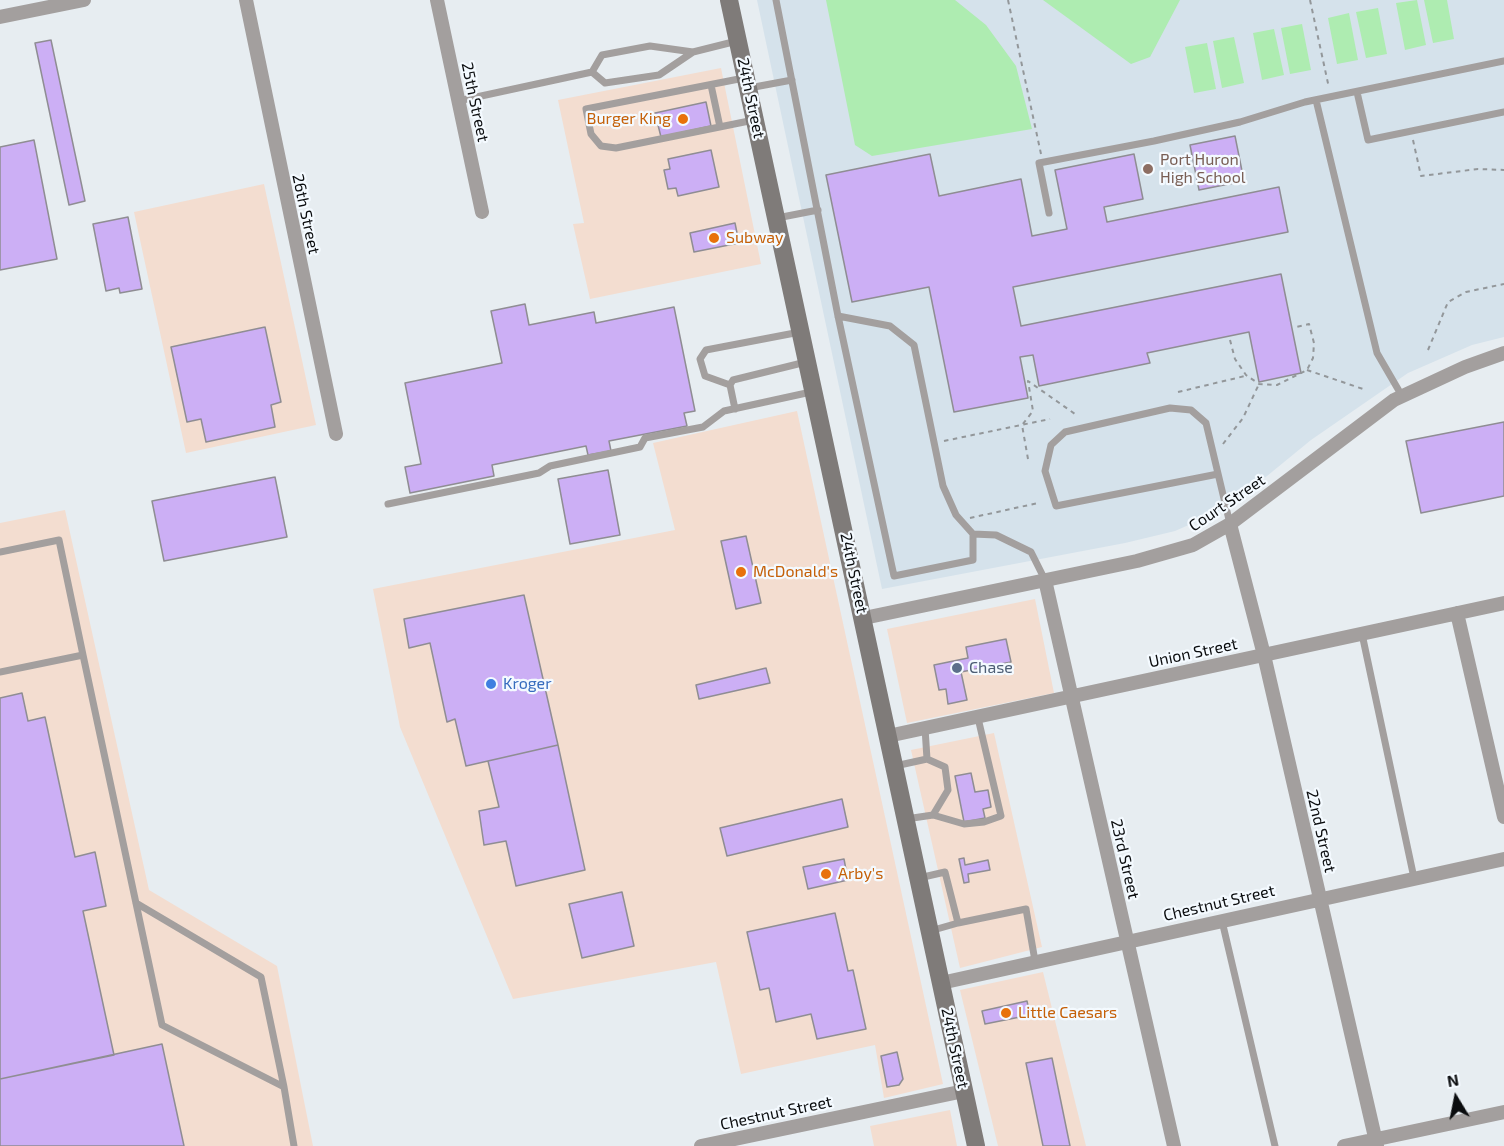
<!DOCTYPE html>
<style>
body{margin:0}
#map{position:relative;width:1504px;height:1146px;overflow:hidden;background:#e7edf1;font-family:"Exo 2",sans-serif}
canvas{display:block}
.north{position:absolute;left:1426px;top:1068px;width:60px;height:60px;-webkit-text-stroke:4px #f4faff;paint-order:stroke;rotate:350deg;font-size:16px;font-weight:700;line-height:24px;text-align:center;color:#0a0c0e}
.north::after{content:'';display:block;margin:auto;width:21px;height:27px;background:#0a0c0e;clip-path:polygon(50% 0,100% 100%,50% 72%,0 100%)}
</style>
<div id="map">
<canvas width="1504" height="1146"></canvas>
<div class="north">N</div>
</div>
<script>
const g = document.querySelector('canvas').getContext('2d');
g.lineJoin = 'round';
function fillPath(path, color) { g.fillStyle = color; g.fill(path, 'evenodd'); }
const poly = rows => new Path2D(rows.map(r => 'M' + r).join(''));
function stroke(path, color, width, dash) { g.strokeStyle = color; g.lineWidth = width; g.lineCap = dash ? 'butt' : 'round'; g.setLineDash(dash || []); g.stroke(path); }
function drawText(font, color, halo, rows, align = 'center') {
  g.font = font + ' "Exo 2",sans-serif'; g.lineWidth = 4.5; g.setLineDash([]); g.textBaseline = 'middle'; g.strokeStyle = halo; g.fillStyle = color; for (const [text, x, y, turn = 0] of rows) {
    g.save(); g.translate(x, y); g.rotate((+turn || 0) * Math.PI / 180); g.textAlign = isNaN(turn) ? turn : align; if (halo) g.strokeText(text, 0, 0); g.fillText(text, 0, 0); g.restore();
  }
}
fillPath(poly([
 [721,68,761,264,590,299,573,224,584,223,558,100],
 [264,184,316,425,186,453,134,212],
 [797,411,943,1084,884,1098,875,1045,741,1074,716,962,513,999,400,727,373,589,675,530,653,443],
 [65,510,149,890,277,966,313,1146,0,1146,0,523],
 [1035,599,1054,693,907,723,887,629],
 [994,733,1042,947,960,968,911,750],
 [1043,972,1086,1146,998,1146,960,990],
 [950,1110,957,1146,874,1146,870,1126]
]), '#f3ddd0');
fillPath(poly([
 [757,0,1504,0,1504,337,1472,345,1408,373,1311,440,1245,494,1216,513,1175,531,1125,543,882,589]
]), '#d5e2eb');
fillPath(poly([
 [826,0,955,0,986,25,1016,66,1032,129,872,156,855,145],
 [1043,0,1180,0,1150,57,1131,64],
 [1417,0,1426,45,1405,50,1396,3],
 [1424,0,1447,0,1454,39,1433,43],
 [1378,8,1387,54,1366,58,1356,12],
 [1349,13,1358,60,1337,64,1328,18],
 [1302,24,1311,70,1290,74,1281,28],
 [1274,29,1284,75,1262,80,1253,33],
 [1234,37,1244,83,1222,88,1213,41],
 [1207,43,1216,89,1194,93,1185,47]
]), '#aeecb1');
const building = poly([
 [51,40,85,201,69,205,35,43,51,40],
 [706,102,711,126,661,137,655,113,706,102],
 [1235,136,1244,181,1199,190,1190,145,1235,136],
 [34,140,57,259,0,270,0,147,34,140],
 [711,150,719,187,678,196,676,188,668,189,664,170,670,169,668,159,711,150],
 [930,154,939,196,1021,179,1032,236,1067,229,1055,170,1134,154,1143,199,1104,207,1107,222,1279,187,1288,232,1013,287,1021,326,1281,274,1301,373,1259,382,1249,332,1147,353,1150,363,1039,386,1033,355,1020,357,1028,398,954,412,929,287,852,302,826,175,930,154],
 [128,217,142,289,120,293,119,288,106,291,93,224,128,217],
 [735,223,739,243,694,252,690,233,735,223],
 [525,304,529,325,594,312,596,323,674,307,695,411,684,413,687,426,609,441,611,451,588,455,586,446,492,465,494,476,410,493,405,467,421,464,405,383,502,363,491,311,525,304],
 [265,327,281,402,271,405,275,427,206,442,201,419,187,422,171,347,265,327],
 [1504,422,1504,496,1421,513,1406,441,1504,422],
 [608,470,620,535,570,544,558,479,608,470],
 [275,477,287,537,164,561,152,501,275,477],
 [746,536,761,603,736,609,721,541,746,536],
 [524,595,558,745,466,766,455,719,447,722,430,643,409,648,404,619,524,595],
 [1006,639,1011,662,961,672,967,700,948,704,946,689,939,690,934,665,968,658,966,647,1006,639],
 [766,668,770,683,699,699,696,685,766,668],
 [22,693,28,721,45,717,75,857,95,852,106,906,83,911,114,1055,0,1079,0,698,22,693],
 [558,745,585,870,516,886,506,841,484,845,479,811,499,807,488,761,558,745],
 [971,773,975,792,988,790,991,807,983,809,985,818,964,822,955,776,971,773],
 [842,799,848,827,727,856,720,828,842,799],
 [964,858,965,865,988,860,990,870,968,874,969,882,964,883,959,859,964,858],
 [844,859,848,880,808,889,803,867,844,859],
 [622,892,634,946,582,958,569,904,622,892],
 [835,913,848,971,853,970,866,1029,817,1039,811,1014,776,1022,769,988,760,990,747,932,835,913],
 [1027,1001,1030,1015,985,1024,982,1011,1027,1001],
 [162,1044,184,1146,0,1146,0,1079,162,1044],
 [897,1052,903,1079,899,1085,887,1087,881,1056,897,1052],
 [1052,1058,1070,1146,1043,1146,1026,1063,1052,1058]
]);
fillPath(building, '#ccaff5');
stroke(building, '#8f8d93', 1.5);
stroke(poly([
 [1008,0,1041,154],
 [1310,0,1329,88],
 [1413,140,1421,176,1478,169,1504,170],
 [1230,340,1235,359,1246,375,1259,384,1277,385,1307,370,1313,358,1314,343,1309,324,1296,327],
 [1428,350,1448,302,1466,292,1504,284],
 [1307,370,1363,389],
 [1178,392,1245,376],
 [944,441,1050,419],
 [1223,444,1243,418,1259,384],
 [1028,459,1022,425,1033,411,1028,381,1075,414],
 [970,518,1038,503]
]), '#93979a', 2, [4.5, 4.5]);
stroke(poly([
 [776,0,838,316,894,576,973,560,973,534],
 [592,72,602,55,650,46,693,52],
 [744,78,586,109,591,134,601,146,616,148,754,120],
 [711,85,720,127],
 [749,88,792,80],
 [1357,92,1368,140,1504,112],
 [1316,100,1377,353,1402,396],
 [458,101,592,72,605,83,659,75,693,52,737,41],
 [1049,213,1039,163,1154,141,1240,122,1305,102,1504,61],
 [777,218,818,210],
 [838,316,890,326,914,345,943,486,956,515,973,534,996,535,1031,552,1045,580],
 [730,385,705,376,700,359,706,350,800,332],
 [735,409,730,385,733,380,806,362],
 [1218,474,1056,506,1045,471,1051,445,1065,432,1170,408,1191,410,1206,423,1230,524],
 [388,504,539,473,550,466,640,447,645,438,703,427,724,411,811,392],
 [0,552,59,540,83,655,0,672],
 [1362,634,1414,878],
 [83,655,162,1025,284,1087,261,977,136,903],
 [927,759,945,767,948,790,933,815],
 [895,766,927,759,925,728],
 [906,819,933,815,964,824,984,822,1001,816,978,718],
 [919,878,945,872,958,923,930,931],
 [1222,921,1275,1146],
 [958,923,1026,909,1035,961],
 [284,1087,294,1146]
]), '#a39f9e', 7);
stroke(poly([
 [246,0,336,434],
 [437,0,482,212],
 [0,17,84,0],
 [1230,524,1264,655,1377,1146],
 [1045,580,1174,1146],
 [1457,613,1504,817],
 [864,618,1137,561,1193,545,1230,524,1394,400,1465,367,1504,353],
 [888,736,1504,603],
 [941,983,1504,859],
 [701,1146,964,1091],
 [1344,1146,1504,1112]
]), '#a39f9e', 14);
stroke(poly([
 [729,0,976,1146]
]), '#7f7b79', 18);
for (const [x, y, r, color] of [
 [683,119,6,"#e8710a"],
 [1148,169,6,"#8d6e63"],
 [714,238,6,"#e8710a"],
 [741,572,6,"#e8710a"],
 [957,668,6,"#5c6f8a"],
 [491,684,6,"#3f7fe0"],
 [826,874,6,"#e8710a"],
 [1006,1013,6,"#e8710a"]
]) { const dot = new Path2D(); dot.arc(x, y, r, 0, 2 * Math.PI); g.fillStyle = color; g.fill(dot); stroke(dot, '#f4faff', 2); }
drawText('16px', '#0a0c0e', '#f4faff', [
 ["24th Street",751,98,78],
 ["25th Street",475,102,78],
 ["26th Street",306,214,78],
 ["Court Street",1227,503,-34],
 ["24th Street",854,573,78],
 ["Union Street",1193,653,-12],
 ["22nd Street",1321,831,77],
 ["23rd Street",1125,859,77],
 ["Chestnut Street",1219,903,-13],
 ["24th Street",955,1048,78],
 ["Chestnut Street",776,1113,-12]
]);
drawText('16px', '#c56008', '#f4faff', [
 ["Burger King",671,119,"right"],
 ["Subway",726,238],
 ["McDonald's",753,572],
 ["Arby's",838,874],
 ["Little Caesars",1018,1013]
], 'left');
drawText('16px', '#785e54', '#f4faff', [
 ["Port Huron",1160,160],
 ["High School",1160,178]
], 'left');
drawText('16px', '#4e5e75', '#f4faff', [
 ["Chase",969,668]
], 'left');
drawText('16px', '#366cbe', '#f4faff', [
 ["Kroger",503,684]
], 'left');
</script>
